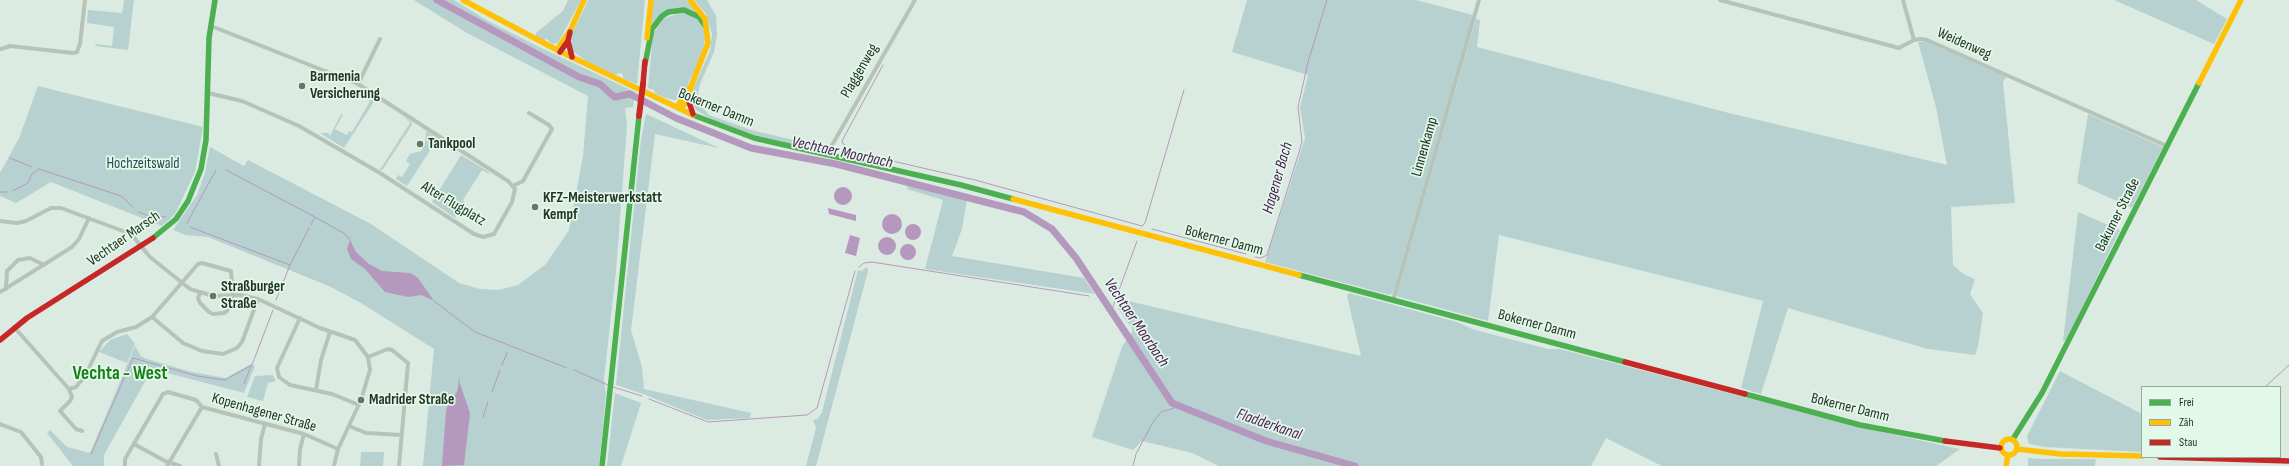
<!DOCTYPE html>
<meta charset="utf-8">
<style>
body{margin:0}
#map{position:relative;width:2289px;height:466px;overflow:hidden;background:#dcebe1;font-family:"Sofia Sans Condensed",sans-serif}
canvas{display:block}
.legend{position:absolute;left:2141px;top:386px;width:140px;height:72px;box-sizing:border-box;background:#e2f9e9;border:1px solid #96aa9b;margin:0;padding:5px 7px;list-style:none;font-size:12px;color:#243426}
.legend li{display:flex;align-items:center;gap:8px;height:20px}
.legend b{width:20px;border:1px solid #96aa9b}
</style>
<div id="map">
<canvas width="2289" height="466"></canvas>
<ul class="legend">
<li><b style="height:5px;background:#4caf50"></b>Frei</li>
<li><b style="height:5px;background:#ffc107"></b>Zäh</li>
<li><b style="height:5px;background:#c62828"></b>Stau</li>
</ul>
</div>
<script>
const g = document.querySelector('canvas').getContext('2d');
g.lineJoin = 'round';
function fillPath(path, color) { g.fillStyle = color; g.fill(path, 'evenodd'); }
const poly = rows => new Path2D(rows.map(r => 'M' + r).join(''));
function stroke(path, color, width, dash) { g.strokeStyle = color; g.lineWidth = width; g.lineCap = dash ? 'butt' : 'round'; g.setLineDash(dash || []); g.stroke(path); }
function drawText(font, color, halo, rows, align = 'center') {
  g.font = font + ' "Sofia Sans Condensed",sans-serif'; g.lineWidth = 3.5; g.setLineDash([]); g.textBaseline = 'middle'; g.strokeStyle = halo; g.fillStyle = color; for (const [text, x, y, turn = 0] of rows) {
    g.save(); g.translate(x, y); g.rotate((+turn || 0) * Math.PI / 180); g.textAlign = isNaN(turn) ? turn : align; if (halo) g.strokeText(text, 0, 0); g.fillText(text, 0, 0); g.restore();
  }
}
fillPath(poly([
 [124,0,134,0,128,50,95,46,96,44,112,46,114,27,87,23,88,10,122,13],
 [414,0,454,0,488,21,535,45,635,92,633,107,625,108,627,125,616,271,604,379,606,394,599,466,423,466,434,349,361,303,331,287,208,237,185,235,173,230,197,195,205,173,210,147,244,166,248,160,371,224,459,283,480,289,498,290,518,285,546,264,569,230,583,156,588,96,467,33],
 [568,0,581,0,558,43,552,44,546,38,545,41,536,37,536,33,563,11],
 [588,0,645,0,637,84,626,80,623,78,623,74,619,73,616,75,589,63,574,52,571,45,572,34],
 [653,0,686,0,703,18,680,8,651,27],
 [694,0,707,0,716,16,717,35,714,52,700,84,698,94,700,104,709,115,751,130,828,148,821,150,745,133,716,122,696,110,691,98,692,91,710,51,712,34,706,14],
 [1247,0,1416,0,1473,15,1393,292,1390,295,1265,262,1305,138,1300,108,1308,75,1232,52],
 [2114,0,2196,0,2227,19,2214,44],
 [680,13,688,14,698,20,704,29,705,38,703,53,687,86,679,99,673,100,663,97,655,93,654,90,648,88,653,34,663,19],
 [1476,19,1480,20,1477,47,1729,113,1947,165,1936,107,1918,42,1927,42,2006,77,2003,82,2015,203,1951,207,1953,265,1965,275,1975,279,1970,294,1983,313,1978,347,1975,355,1928,349,1788,308,1761,394,1741,388,1763,301,1499,235,1488,321,1396,296],
 [38,86,203,127,195,172,175,214,162,226,51,182,16,203,0,196,0,173,19,138],
 [360,89,383,105,375,100,344,148,320,133,328,133,330,136,341,114,343,115,335,129,347,135,349,131,352,132,370,101,360,94],
 [646,114,719,148,655,134,631,330,642,367,644,389,751,413,750,418,707,420,643,394,616,385,641,139],
 [2088,114,2163,147,2132,208,2077,183],
 [404,116,412,123,412,125,383,169,379,171,410,123],
 [426,131,456,150,457,154,436,141,407,186,396,179,398,175,402,177,410,164,406,161,410,154,421,151,425,143],
 [461,155,489,172,489,174,482,170,463,200,465,202,455,218,432,202],
 [908,185,967,200,962,229,952,256,1084,278,1095,294,925,269,943,200,907,189],
 [2078,212,2120,230,2066,340,2063,341],
 [867,267,868,271,816,466,806,466,816,428,813,420,818,419,822,412,858,270,862,271],
 [1349,293,1457,322,1472,329,1548,349,1560,349,1863,428,1960,449,1936,466,1662,466,1606,438,1591,466,1219,466,1192,453,1142,441,1133,450,1092,437,1122,347,1133,330,1118,308,1120,299,1361,356,1347,296],
 [127,334,135,344,127,363,99,352,110,340],
 [135,346,141,356,147,359,192,372,226,378,251,364,255,366,244,393,152,369,104,455,104,466,73,466,47,433,50,430,67,447,90,453],
 [2060,371,2142,414,2142,452,2045,447,2029,444,2027,436],
 [273,375,276,381,268,383,263,401,247,397,255,376],
 [615,393,641,403,621,466,607,466],
 [361,452,384,452,383,466,360,466],
 [2028,458,2044,459,2096,459,2095,466,2028,466]
]), '#b6d1cf');
fillPath(poly([
 '834 196a9 9 0 1 1 18 0a9 9 0 1 1-18 0Z',
 [828,208,856,215,856,221,829,214],
 '882 224a10 10 0 1 1 20 0a10 10 0 1 1-20 0Z',
 '905 232a8 8 0 1 1 16 0a8 8 0 1 1-16 0Z',
 [850,235,860,238,856,256,845,253],
 '878 246a9 9 0 1 1 18 0a9 9 0 1 1-18 0Z',
 [350,240,356,252,369,264,382,271,410,273,418,278,434,301,422,295,408,297,385,292,365,269,351,259,347,249],
 '900 252a8 8 0 1 1 16 0a8 8 0 1 1-16 0Z',
 [459,381,470,413,464,465,442,466,446,411,449,402,457,392]
]), '#b598be');
stroke(poly([
 [883,65,843,139,842,142,849,151,975,180,1142,226],
 [10,158,32,167],
 [226,170,315,217,345,234,350,240],
 [13,191,28,183,32,174,39,169,121,196,133,207],
 [0,192,7,192],
 [139,212,149,216,166,217],
 [187,223,216,170],
 [311,225,315,217],
 [1142,226,1145,223,1184,90],
 [190,227,290,265],
 [1152,229,1246,254],
 [1255,257,1261,258,1267,255,1300,149,1302,141,1298,107,1308,62,1327,0],
 [859,267,864,263,872,262,1089,296],
 [276,300,290,265,309,228],
 [434,301,475,332,567,368],
 [1111,312,1137,241],
 [502,365,507,353],
 [574,370,608,385],
 [459,381,459,379],
 [244,384,251,366],
 [613,387,642,396],
 [2265,387,2289,365],
 [492,392,500,370],
 [649,399,708,422,807,415,817,408,855,271],
 [483,417,488,402],
 [91,454,133,358,197,376,225,380,252,365,273,310],
 [1133,466,1136,454,1153,422,1161,412,1177,407]
]), '#b598be', 1);
stroke(poly([
 [437,0,579,77,600,84,612,95,615,97,630,94,676,118,751,148,836,164,1024,212,1052,229,1076,258,1172,403,1266,441,1355,466]
]), '#b598be', 7);
stroke(poly([
 [1720,0,1899,48,1914,40,1921,39,1927,40,2167,146],
 [1903,0,1914,40],
 [1,49,10,46,73,53,77,52,80,44,85,0],
 [358,84,380,39],
 [208,93,242,101,299,126,380,173,474,234,483,237,494,234,512,202,515,189,508,181,358,84,211,26],
 [827,154,915,0],
 [513,186,523,181,552,129,549,125,529,113],
 [0,221,17,223,26,221,51,208,61,208,131,234,150,257,190,289,213,296,240,295,258,299,320,328,355,340,368,357,370,370,361,400,338,449,334,466],
 [6,289,7,271,18,260,30,258,44,265],
 [0,292,72,247,79,239,89,218],
 [1393,300,1479,0],
 [152,317,183,343,202,351,223,354,237,348,242,342,258,299],
 [300,318,277,368,279,377,290,385,332,394,359,405],
 [14,327,69,389,72,397,70,401,60,411,76,429,82,431],
 [368,357,388,349,392,350,408,363,399,466],
 [69,389,76,387,85,376,102,341,117,332,136,327,152,317,198,264,202,263,231,271,233,295,227,311,224,313,213,314,209,312,200,303,198,298,200,293],
 [316,390,321,360,330,332],
 [0,424,21,432,41,457,42,464],
 [349,426,366,433,402,435],
 [134,444,165,461,180,466],
 [216,454,219,466],
 [125,466,125,459,163,394,168,392,196,400,202,407],
 [167,466,202,407,304,434,338,449],
 [259,466,261,439,265,424],
 [299,466,300,449,304,434]
]), '#b6c3b9', 4);
stroke(poly([
 [645,64,652,29,662,16,668,12,684,10,699,17,706,27],
 [693,115,754,138,961,185,1013,199],
 [153,238,176,219,188,201,201,169,206,140,209,38,215,0],
 [1299,275,1625,362],
 [1745,394,1860,425,1945,441],
 [2013,439,2042,393,2199,83],
 [602,466,639,116]
]), '#4caf50', 5.5);
stroke(poly([
 [463,0,557,50,693,115],
 [647,38,651,0],
 [557,50,571,29,584,0],
 [2199,83,2241,0],
 [677,107,692,84,708,43,705,19,690,0],
 [681,109,688,99,691,87],
 [1013,199,1299,275],
 '2001 447a8 8 0 1 1 16 0a8 8 0 1 1-16 0Z',
 [2017,449,2060,454,2142,456],
 [2006,466,2008,455]
]), '#ffc107', 5.5);
stroke(poly([
 [568,41,572,57],
 [560,52,568,41,570,32],
 [643,84,645,61],
 [688,99,693,114],
 [0,340,27,318,153,238],
 [1625,362,1745,394],
 [1945,441,2000,448],
 [2160,457,2289,461]
]), '#c62828', 5.5);
stroke(poly([
 [639,116,643,84]
]), '#c62828', 6);
for (const [x, y, r, color] of [
 [302,86,4,"#647467"],
 [420,144,4,"#647467"],
 [535,207,4,"#647467"],
 [213,296,4,"#647467"],
 [361,400,4,"#647467"]
]) { const dot = new Path2D(); dot.arc(x, y, r, 0, 2 * Math.PI); g.fillStyle = color; g.fill(dot); stroke(dot, '#e2f9e9', 1.5); }
drawText('15px', '#243426', '#e2f9e9', [
 ["Weidenweg",1964,44,24],
 ["Plaggenweg",860,71,-60],
 ["Bokerner Damm",716,108,22],
 ["Linnenkamp",1425,147,-74],
 ["Alter Flugplatz",453,204,31],
 ["Bakumer Straße",2118,215,-63],
 ["Vechtaer Marsch",124,239,-35],
 ["Bokerner Damm",1224,241,15],
 ["Bokerner Damm",1537,325,15],
 ["Bokerner Damm",1850,408,14],
 ["Kopenhagener Straße",264,413,16]
]);
drawText('bold 15px', '#243426', '#e2f9e9', [
 ["Barmenia",310,77],
 ["Versicherung",310,94],
 ["Tankpool",428,144],
 ["KFZ-Meisterwerkstatt",543,198],
 ["Kempf",543,215],
 ["Straßburger",221,287],
 ["Straße",221,304],
 ["Madrider Straße",369,400]
], 'left');
drawText('15px', '#274c53', '#e2f9e9', [
 ["Hochzeitswald",143,164]
]);
drawText('italic 16px', '#4c1956', '#e2f9e9', [
 ["Vechtaer Moorbach",842,153,12],
 ["Hagener Bach",1278,178,-74],
 ["Vechtaer Moorbach",1136,323,56],
 ["Fladderkanal",1269,425,19]
]);
drawText('bold 19px', '#1a7f1b', '#e2f9e9', [
 ["Vechta - West",120,374]
]);
</script>
